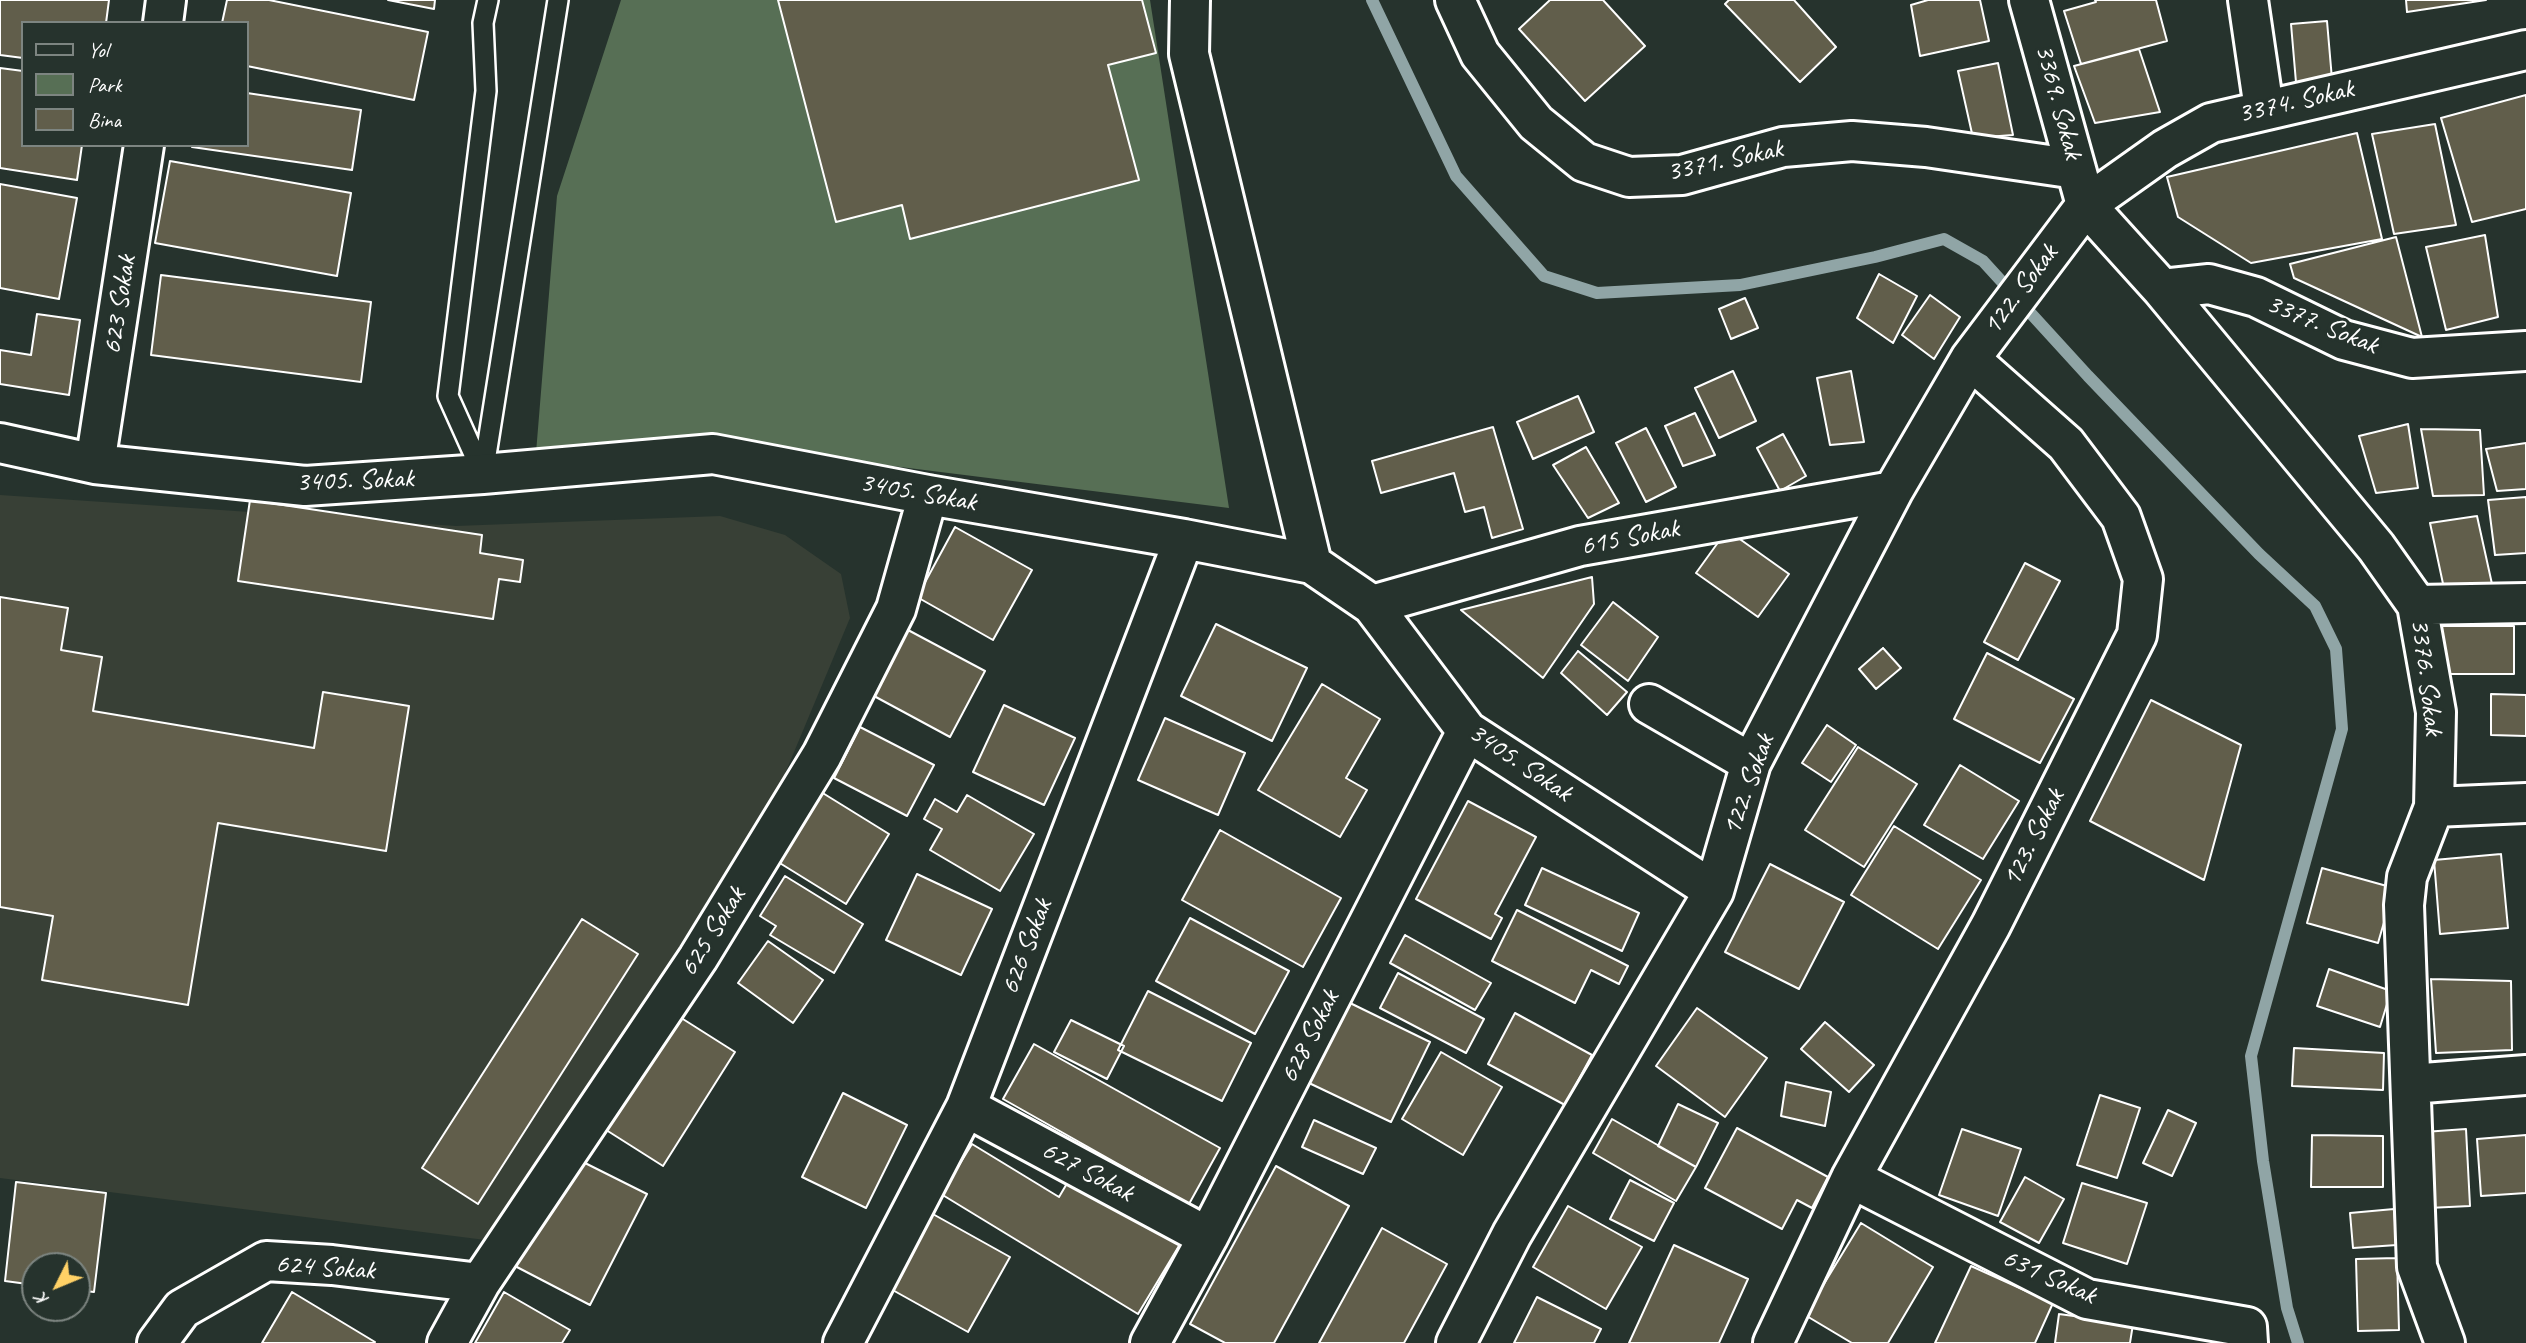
<!DOCTYPE html>
<style>
body{margin:0}
#map{position:relative;width:2526px;height:1343px;overflow:hidden;background:#26332d;font-family:Caveat,sans-serif}
canvas{display:block}
.legend{position:absolute;left:21px;top:21px;width:228px;height:126px;box-sizing:border-box;background:#26332d;border:2px solid #7d8581;margin:0;padding:9px 12px;list-style:none;font-size:21px;color:#fff}
.legend li{display:flex;align-items:center;gap:14px;height:35px}
.legend b{width:35px;border:2px solid #7d8581}
.north{position:absolute;left:21px;top:1252px;width:70px;height:70px;box-sizing:border-box;background:#26332d;border:2px solid #7d8581;border-radius:50%;rotate:227deg;font-size:19px;font-weight:700;line-height:28px;text-align:center;color:#fff}
.north::after{content:'';display:block;margin:auto;width:24px;height:32px;background:#ffd166;clip-path:polygon(50% 0,100% 100%,50% 72%,0 100%)}
</style>
<div id="map">
<canvas width="2526" height="1343"></canvas>
<ul class="legend">
<li><b style="height:9px;background:#26332d"></b>Yol</li>
<li><b style="height:19px;background:#576f55"></b>Park</li>
<li><b style="height:19px;background:#615e4b"></b>Bina</li>
</ul>
<div class="north">K</div>
</div>
<script>
const g = document.querySelector('canvas').getContext('2d');
g.lineJoin = 'round';
function fillPath(path, color) { g.fillStyle = color; g.fill(path, 'evenodd'); }
const poly = rows => new Path2D(rows.map(r => 'M' + r).join(''));
function stroke(path, color, width, dash) { g.strokeStyle = color; g.lineWidth = width; g.lineCap = dash ? 'butt' : 'round'; g.setLineDash(dash || []); g.stroke(path); }
function drawText(font, color, halo, rows, align = 'center') {
  g.font = font + ' Caveat,sans-serif'; g.lineWidth = 6; g.setLineDash([]); g.textBaseline = 'middle'; g.strokeStyle = halo; g.fillStyle = color; for (const [text, x, y, turn = 0] of rows) {
    g.save(); g.translate(x, y); g.rotate((+turn || 0) * Math.PI / 180); g.textAlign = isNaN(turn) ? turn : align; if (halo) g.strokeText(text, 0, 0); g.fillText(text, 0, 0); g.restore();
  }
}
fillPath(poly([
 [0,495,456,526,720,516,785,535,841,574,850,618,713,946,501,1242,0,1178]
]), '#384036');
fillPath(poly([
 [621,0,1150,0,1229,508,708,443,536,453,557,196]
]), '#576f55');
stroke(poly([
 [1372,0,1456,176,1544,276,1597,293,1740,285,1875,257,1944,239,1983,261,2088,376,2259,554,2315,606,2336,649,2342,729,2251,1056,2263,1161,2287,1308,2298,1343]
]), '#90a5a6', 12);
const building = poly([
 [0,0,109,0,106,23,23,23,23,58,0,55,0,0],
 [227,0,269,0,428,32,414,100,247,66,247,23,222,23,227,0],
 [388,0,435,0,434,9,388,0],
 [778,0,1142,0,1156,53,1108,65,1139,180,910,239,902,205,836,222,778,0],
 [1550,0,1603,0,1645,46,1585,101,1519,29,1550,0],
 [1729,0,1794,0,1836,47,1800,82,1725,4,1729,0],
 [1928,0,1980,0,1989,41,1920,56,1911,5,1928,0],
 [2095,0,2156,0,2167,41,2081,64,2064,11,2096,2,2095,0],
 [2406,0,2486,0,2407,12,2406,0],
 [2327,21,2333,91,2297,94,2291,24,2327,21],
 [2139,49,2160,112,2095,123,2074,66,2139,49],
 [1998,63,2013,135,1973,138,1958,71,1998,63],
 [0,68,23,71,23,145,82,145,77,180,0,168,0,68],
 [247,93,361,110,352,170,192,147,192,145,247,145,247,93],
 [2526,95,2526,209,2472,222,2441,118,2526,95],
 [2435,124,2456,225,2394,234,2372,134,2435,124],
 [2357,133,2382,239,2251,263,2178,217,2167,177,2357,133],
 [170,161,351,193,337,276,155,243,170,161],
 [0,184,77,198,59,299,0,288,0,184],
 [2485,235,2498,317,2446,330,2426,247,2485,235],
 [2396,237,2422,337,2294,278,2290,264,2396,237],
 [1879,274,1917,296,1893,343,1857,318,1879,274],
 [161,275,371,302,361,382,151,355,161,275],
 [1930,295,1960,317,1934,359,1902,335,1930,295],
 [1745,298,1758,328,1731,339,1719,309,1745,298],
 [37,314,80,320,69,395,0,384,0,350,31,355,37,314],
 [1733,371,1756,421,1719,438,1695,388,1733,371],
 [1851,371,1864,442,1830,445,1817,378,1851,371],
 [1578,396,1594,432,1533,459,1517,422,1578,396],
 [1695,413,1715,455,1683,466,1665,426,1695,413],
 [2408,424,2418,488,2376,493,2359,436,2408,424],
 [1493,427,1523,529,1492,538,1484,507,1465,512,1454,473,1381,493,1372,461,1493,427],
 [1646,428,1676,487,1646,502,1616,443,1646,428],
 [2421,429,2480,430,2484,495,2433,496,2421,429],
 [1783,434,1806,476,1780,491,1757,448,1783,434],
 [2526,443,2526,489,2497,491,2486,449,2526,443],
 [1586,447,1619,503,1588,518,1553,465,1586,447],
 [2526,497,2526,553,2495,555,2488,500,2526,497],
 [250,500,482,535,480,553,523,560,520,582,499,579,493,619,238,581,250,500],
 [2477,516,2492,584,2445,593,2430,523,2477,516],
 [955,527,1032,570,993,640,917,597,955,527],
 [1727,530,1789,574,1758,617,1696,573,1727,530],
 [2025,563,2060,581,2018,660,1984,642,2025,563],
 [1592,577,1594,604,1543,678,1461,610,1592,577],
 [0,597,68,608,61,650,102,657,93,711,314,748,323,692,409,706,386,851,218,823,188,1005,42,980,53,916,0,907,0,597],
 [1613,602,1658,637,1628,681,1581,645,1613,602],
 [1216,624,1307,668,1272,741,1181,696,1216,624],
 [2441,626,2514,626,2514,674,2441,674,2441,626],
 [908,630,985,671,950,737,874,696,908,630],
 [1883,648,1901,668,1876,689,1859,669,1883,648],
 [1578,651,1627,692,1607,715,1561,673,1578,651],
 [1987,653,2074,699,2040,763,1954,719,1987,653],
 [1322,684,1380,719,1346,778,1367,790,1340,837,1258,790,1322,684],
 [2491,694,2526,695,2526,736,2491,735,2491,694],
 [2151,700,2241,745,2204,880,2090,821,2151,700],
 [1004,705,1075,738,1044,805,973,772,1004,705],
 [1165,718,1245,753,1218,815,1138,780,1165,718],
 [1827,725,1856,745,1831,782,1802,763,1827,725],
 [860,727,934,765,907,816,834,778,860,727],
 [1858,747,1917,784,1864,867,1805,830,1858,747],
 [1960,765,2019,801,1983,859,1924,825,1960,765],
 [813,787,889,834,846,904,770,857,813,787],
 [967,795,1034,834,1000,891,930,850,942,829,924,819,935,799,957,812,967,795],
 [1468,801,1536,837,1495,914,1502,918,1491,939,1416,899,1468,801],
 [1894,826,1981,880,1938,949,1851,895,1894,826],
 [1220,830,1341,898,1303,967,1182,900,1220,830],
 [2501,854,2508,928,2440,934,2434,860,2501,854],
 [1770,864,1844,902,1799,989,1725,952,1770,864],
 [1542,868,1639,913,1622,951,1525,905,1542,868],
 [2322,868,2394,888,2378,943,2307,923,2322,868],
 [917,874,992,909,961,975,886,940,917,874],
 [785,876,863,924,834,973,770,935,776,926,760,916,785,876],
 [1517,910,1628,966,1619,984,1591,970,1575,1003,1492,961,1517,910],
 [1190,918,1289,971,1255,1034,1156,981,1190,918],
 [582,919,638,954,478,1204,422,1168,582,919],
 [1405,935,1491,983,1475,1010,1390,963,1405,935],
 [768,941,823,980,793,1023,738,983,768,941],
 [2329,969,2391,991,2380,1027,2317,1006,2329,969],
 [1398,973,1484,1019,1466,1053,1380,1008,1398,973],
 [2431,979,2511,981,2512,1050,2436,1053,2431,979],
 [1148,991,1251,1043,1222,1101,1118,1050,1148,991],
 [1348,1002,1430,1042,1391,1122,1309,1083,1348,1002],
 [1697,1008,1767,1058,1725,1117,1656,1066,1697,1008],
 [1515,1013,1592,1055,1565,1105,1488,1064,1515,1013],
 [675,1014,735,1052,663,1166,603,1128,675,1014],
 [1071,1020,1124,1046,1107,1079,1054,1052,1071,1020],
 [1825,1022,1874,1065,1849,1092,1801,1049,1825,1022],
 [1034,1044,1220,1148,1189,1204,1003,1099,1034,1044],
 [2294,1048,2384,1053,2383,1090,2292,1086,2294,1048],
 [1441,1052,1502,1087,1463,1155,1402,1119,1441,1052],
 [1786,1082,1831,1092,1825,1126,1781,1116,1786,1082],
 [843,1093,907,1125,866,1208,802,1177,843,1093],
 [2100,1095,2140,1108,2117,1178,2077,1165,2100,1095],
 [1678,1104,1718,1123,1696,1167,1658,1146,1678,1104],
 [2168,1110,2196,1123,2172,1176,2143,1163,2168,1110],
 [1612,1119,1696,1167,1676,1201,1593,1153,1612,1119],
 [1314,1120,1376,1148,1363,1174,1302,1147,1314,1120],
 [1737,1128,1828,1177,1812,1208,1797,1200,1782,1229,1705,1188,1737,1128],
 [1962,1129,2021,1149,1998,1216,1939,1195,1962,1129],
 [2466,1129,2470,1206,2428,1208,2424,1132,2466,1129],
 [2312,1135,2383,1136,2383,1187,2311,1187,2312,1135],
 [2526,1135,2526,1193,2481,1196,2477,1139,2526,1135],
 [972,1144,1059,1197,1072,1175,1182,1241,1138,1314,941,1194,972,1144],
 [569,1155,647,1194,590,1305,513,1265,569,1155],
 [1276,1166,1349,1206,1274,1343,1225,1343,1190,1324,1276,1166],
 [2025,1177,2064,1199,2039,1243,2000,1222,2025,1177],
 [1630,1180,1674,1203,1654,1241,1610,1219,1630,1180],
 [16,1182,106,1193,94,1292,77,1290,77,1266,35,1266,35,1285,5,1281,16,1182],
 [2082,1183,2147,1203,2127,1264,2063,1243,2082,1183],
 [1568,1206,1642,1247,1606,1309,1533,1267,1568,1206],
 [2394,1209,2397,1245,2353,1248,2350,1213,2394,1209],
 [931,1213,1010,1257,968,1332,889,1288,931,1213],
 [1861,1223,1933,1267,1888,1343,1852,1343,1805,1315,1861,1223],
 [1382,1228,1447,1264,1404,1343,1319,1343,1382,1228],
 [1674,1245,1748,1279,1719,1343,1629,1343,1674,1245],
 [2397,1258,2399,1330,2358,1331,2356,1259,2397,1258],
 [1971,1266,2053,1303,2035,1343,1935,1343,1971,1266],
 [292,1292,375,1342,374,1343,262,1343,292,1292],
 [504,1292,570,1330,562,1343,475,1343,504,1292],
 [1537,1297,1601,1329,1594,1343,1514,1343,1537,1297],
 [2059,1314,2133,1324,2130,1343,2055,1343,2059,1314]
]);
fillPath(building, '#615e4b');
stroke(building, '#fff', 2);
const service = poly([
 [488,0,483,23,486,91,448,396,483,474,558,0]
]);
const minor = poly([
 [1190,0,1189,54,1312,564],
 [1455,0,1480,54,1536,123,1584,162,1629,177,1682,175,1783,147,1852,141,1926,147,2076,169],
 [2029,0,2086,205,2162,289,2376,547,2417,605,2436,712,2434,807,2407,877,2404,905,2417,1267,2445,1343],
 [2248,0,2264,109],
 [163,23,166,0],
 [2162,289,2209,284,2256,297,2344,340,2412,358,2526,351],
 [0,443,95,464,305,486,483,474,713,454,928,495,1184,539,1312,564,1372,605,1467,731,1714,891],
 [95,464,144,145],
 [1372,605,1580,546,1893,491],
 [2417,605,2526,603],
 [1649,704,1751,763],
 [2434,807,2526,803],
 [2411,1084,2526,1075],
 [966,1107,1208,1237],
 [1851,1178,2087,1299,2247,1327,2248,1343],
 [157,1343,182,1309,266,1261,332,1265,480,1283],
 [447,1343,480,1283,698,958,822,755,896,609,928,495],
 [843,1343,966,1107,1184,539],
 [1150,1343,1208,1237,1467,731],
 [1456,1343,1512,1234,1714,891,1751,763,1893,491,1970,359,2086,205,2165,149,2211,123,2526,50],
 [1773,1343,1851,1178,1991,925,2137,635,2143,579,2121,517,2066,444,1970,359]
]);
stroke(service, '#fff', 24);
stroke(minor, '#fff', 44);
stroke(service, '#26332d', 19);
stroke(minor, '#26332d', 38);
drawText('28px', '#fff', '#26332d', [
 ["3369. Sokak",2058,102,75],
 ["3374. Sokak",2296,102,-13],
 ["3371. Sokak",1725,161,-12],
 ["122. Sokak",2021,290,-53],
 ["623 Sokak",120,305,-81],
 ["3377. Sokak",2322,325,22],
 ["3405. Sokak",355,481,-2],
 ["3405. Sokak",918,493,10],
 ["615 Sokak",1630,538,-11],
 ["3376. Sokak",2426,677,83],
 ["3405. Sokak",1520,763,34],
 ["122. Sokak",1749,785,-70],
 ["123. Sokak",2034,838,-63],
 ["625 Sokak",713,932,-58],
 ["626 Sokak",1027,947,-69],
 ["628 Sokak",1310,1037,-63],
 ["627 Sokak",1087,1172,28],
 ["624 Sokak",325,1268,4],
 ["631 Sokak",2049,1277,24]
]);
</script>
